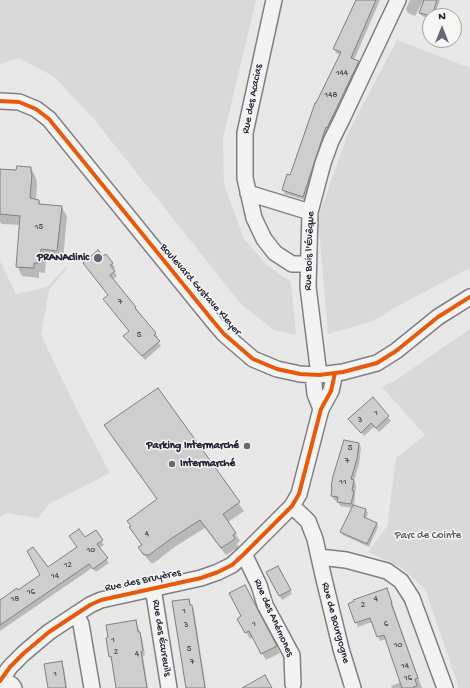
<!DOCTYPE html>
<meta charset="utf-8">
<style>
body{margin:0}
#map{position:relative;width:470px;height:688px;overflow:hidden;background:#e8e8e8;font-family:"Gochi Hand",sans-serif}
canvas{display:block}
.north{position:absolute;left:422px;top:8px;width:40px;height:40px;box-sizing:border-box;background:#f6f6f2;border:1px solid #a1a1a9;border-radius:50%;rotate:0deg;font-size:11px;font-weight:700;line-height:16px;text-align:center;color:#22223b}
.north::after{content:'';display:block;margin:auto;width:14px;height:18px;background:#676778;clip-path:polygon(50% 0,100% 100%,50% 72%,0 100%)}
</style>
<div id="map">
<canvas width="470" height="688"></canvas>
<div class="north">N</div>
</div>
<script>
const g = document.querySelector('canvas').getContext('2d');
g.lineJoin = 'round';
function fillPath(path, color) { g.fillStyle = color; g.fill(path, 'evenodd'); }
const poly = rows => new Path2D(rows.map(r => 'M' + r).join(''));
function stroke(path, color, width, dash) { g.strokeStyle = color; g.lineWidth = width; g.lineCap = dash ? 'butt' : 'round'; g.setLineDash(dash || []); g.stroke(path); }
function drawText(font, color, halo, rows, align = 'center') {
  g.font = font + ' "Gochi Hand",sans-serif'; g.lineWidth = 3; g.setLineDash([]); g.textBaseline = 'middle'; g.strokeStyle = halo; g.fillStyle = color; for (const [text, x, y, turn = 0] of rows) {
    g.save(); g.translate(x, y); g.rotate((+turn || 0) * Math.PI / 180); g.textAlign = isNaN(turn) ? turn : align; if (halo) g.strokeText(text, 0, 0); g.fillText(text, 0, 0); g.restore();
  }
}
fillPath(poly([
 [0,0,256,0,223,138,224,184,244,239,267,265,291,282,296,335,274,330,241,304,93,118,53,76,19,58,0,64],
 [397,40,470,68,470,268,405,302,373,321,328,334,318,218,348,133],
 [0,261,16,294,47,287,66,267,68,267,49,290,41,335,79,414,110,473,49,504,38,518,6,513,0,517],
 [470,329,470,688,459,688,425,589,402,568,368,552,388,525,389,511,396,458,425,435,382,387,396,380]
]), '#d9d9da');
fillPath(poly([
 [357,0,380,0,354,60,358,62,361,66,328,130,305,200,285,194,283,190,290,176,316,105,341,55,336,53,334,49],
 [410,0,440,0,434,16,430,16,430,19,422,16,420,13,424,1,423,1,415,16,408,13,406,9],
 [31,168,36,178,37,184,36,200,39,200,41,205,61,206,67,216,63,260,46,259,45,273,39,272,39,278,22,276,17,266,21,225,2,224,0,222,0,172,17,171],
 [103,257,112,263,115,267,113,269,117,276,113,279,158,337,156,339,161,346,145,360,127,340,130,331,109,295,84,264],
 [158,390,244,511,228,522,240,541,237,544,239,547,226,555,205,528,176,546,154,563,151,563,144,555,140,547,142,546,130,527,157,499,110,434],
 [372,398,391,421,379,432,374,427,364,436,349,419],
 [359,443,361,448,359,464,354,481,356,485,354,507,366,510,368,513,366,519,377,523,378,527,369,547,343,535,341,532,353,508,340,506,338,501,334,500,332,496,333,489,332,487],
 [95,531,104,545,99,548,109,563,96,572,92,568,0,631,0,601,18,592,42,575,47,569,78,547,85,539],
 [278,567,292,594,282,600,267,573],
 [248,593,280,653,266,660,253,637,250,639,239,619,242,617],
 [389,594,422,688,392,688,391,686,401,682,386,639,380,641,372,622,358,627,349,604],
 [189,600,194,610,206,688,187,688],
 [136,622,142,638,145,655,143,656,148,688,117,688,113,661,110,656],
 [61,662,64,668,67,688,49,688]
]), '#0003');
const building = poly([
 [356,0,376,0,351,58,359,61,327,128,326,127,303,197,282,190,287,174,290,175,296,158,315,103,316,103,341,52,333,49,356,0],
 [424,0,437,0,432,16,419,13,424,0],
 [17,166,31,167,31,173,32,173,30,198,39,200,39,204,62,206,57,251,41,249,39,263,34,263,34,268,16,267,20,216,0,214,0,169,16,170,17,166],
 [98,250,103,256,106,254,113,263,110,265,115,271,110,275,136,307,135,308,156,333,154,335,160,341,142,356,123,336,129,331,103,299,108,295,83,263,98,250],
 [158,388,240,502,223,514,236,533,233,535,235,539,221,548,200,520,172,538,149,555,146,555,143,554,138,547,142,545,129,527,131,526,127,521,157,499,104,425,158,388],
 [373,397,389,416,376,428,371,423,361,433,348,419,373,397],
 [344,440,359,443,357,459,351,479,354,480,352,491,354,491,351,504,337,502,338,497,331,496,332,487,331,487,333,476,344,440],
 [353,505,366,509,364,517,377,523,367,544,340,532,353,505],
 [79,529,85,537,96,530,103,540,97,544,108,558,93,569,89,564,0,625,0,600,17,588,18,590,40,575,27,551,33,547,48,567,77,547,69,536,79,529],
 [278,566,291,590,279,596,266,572,278,566],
 [245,585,277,646,261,654,249,631,245,633,237,619,241,616,229,593,245,585],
 [387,588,392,603,391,603,418,678,415,679,417,686,413,687,414,688,402,688,384,635,377,637,370,618,355,623,348,604,354,601,353,600,387,588],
 [189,599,190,605,192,605,205,688,186,688,172,601,189,599],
 [136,620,138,632,140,632,143,651,141,652,147,688,116,688,111,656,109,657,106,638,108,637,106,625,136,620],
 [62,661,66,688,48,688,44,664,62,661],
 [265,675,272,688,242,688,265,675]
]);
fillPath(building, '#cececf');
stroke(building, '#808084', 1);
const minor = poly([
 [274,0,245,133,245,178,254,218,264,239,275,253,292,264,308,264],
 [0,101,19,102,36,109,49,119,213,321,224,334,253,359,277,369,300,374,319,375,343,372,377,363,396,351,438,317,470,297],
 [248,193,310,212],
 [313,375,315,394,321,409],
 [319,375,308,287,310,212,323,163,331,141,342,119,398,0],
 [292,506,308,521,315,539,323,575,341,649,353,688],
 [244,554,259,585,265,605,292,655,293,684],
 [319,557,346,560,387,571,401,581,412,598,445,688],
 [153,588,169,688],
 [76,614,81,624,92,688],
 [2,679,12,685,14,688],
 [0,681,10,667,24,653,49,632,90,605,101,600,201,578,218,572,232,565,244,554,292,506,299,494,321,409,331,391,335,373]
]);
stroke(minor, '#808084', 18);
stroke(minor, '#f3f3f1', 15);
stroke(poly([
 [0,101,19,102,36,109,49,119,213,321,224,334,253,359,277,369,300,374,319,375,343,372,377,363,396,351,438,317,470,297],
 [0,681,10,667,24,653,49,632,90,605,101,600,201,578,218,572,232,565,244,554,292,506,299,494,321,409,331,391,335,373]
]), '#e8590c', 4);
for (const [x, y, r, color] of [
 [98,258,5,"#676778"],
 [247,446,4,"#676778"],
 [172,464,4,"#676778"]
]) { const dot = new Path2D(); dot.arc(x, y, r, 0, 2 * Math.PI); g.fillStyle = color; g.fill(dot); stroke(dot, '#f6f6f2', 1.5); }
drawText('9px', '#4d4d60', null, [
 ["144",342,74],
 ["148",331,96],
 ["15",39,228],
 ["7",120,303],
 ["5",139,336],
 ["1",376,414],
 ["3",360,421],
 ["5",350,449],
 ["7",347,462],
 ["11",343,483],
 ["4",147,535],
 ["10",91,551],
 ["12",68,566],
 ["14",55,577],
 ["16",31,593],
 ["18",15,600],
 ["4",376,600],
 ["2",363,606],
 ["1",184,612],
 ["1",254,625],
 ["6",386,625],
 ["3",186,626],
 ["1",113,641],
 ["10",398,646],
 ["5",189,650],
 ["2",116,653],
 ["4",137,655],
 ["7",192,663],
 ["14",405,667],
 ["1",55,675],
 ["16",408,679]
]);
drawText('11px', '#22223b', '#f6f6f2', [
 ["Rue des Acacias",253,99,-79],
 ["Rue Bois l'Évêque",310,251,-88],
 ["Boulevard Gustave Kleyer",200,290,49],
 ["Rue des Bruyères",143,581,-12],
 ["Rue des Anémones",273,618,66],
 ["Rue de Bourgogne",335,623,75],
 ["Rue des Écureuils",161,638,81]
]);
drawText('bold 11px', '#22223b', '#f6f6f2', [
 ["PRANAclinic",89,258],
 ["Parking Intermarché",239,446],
 ["Intermarché",180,464,"left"]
], 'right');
drawText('11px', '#555567', '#f6f6f2', [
 ["Parc de Cointe",428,536]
]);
</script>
